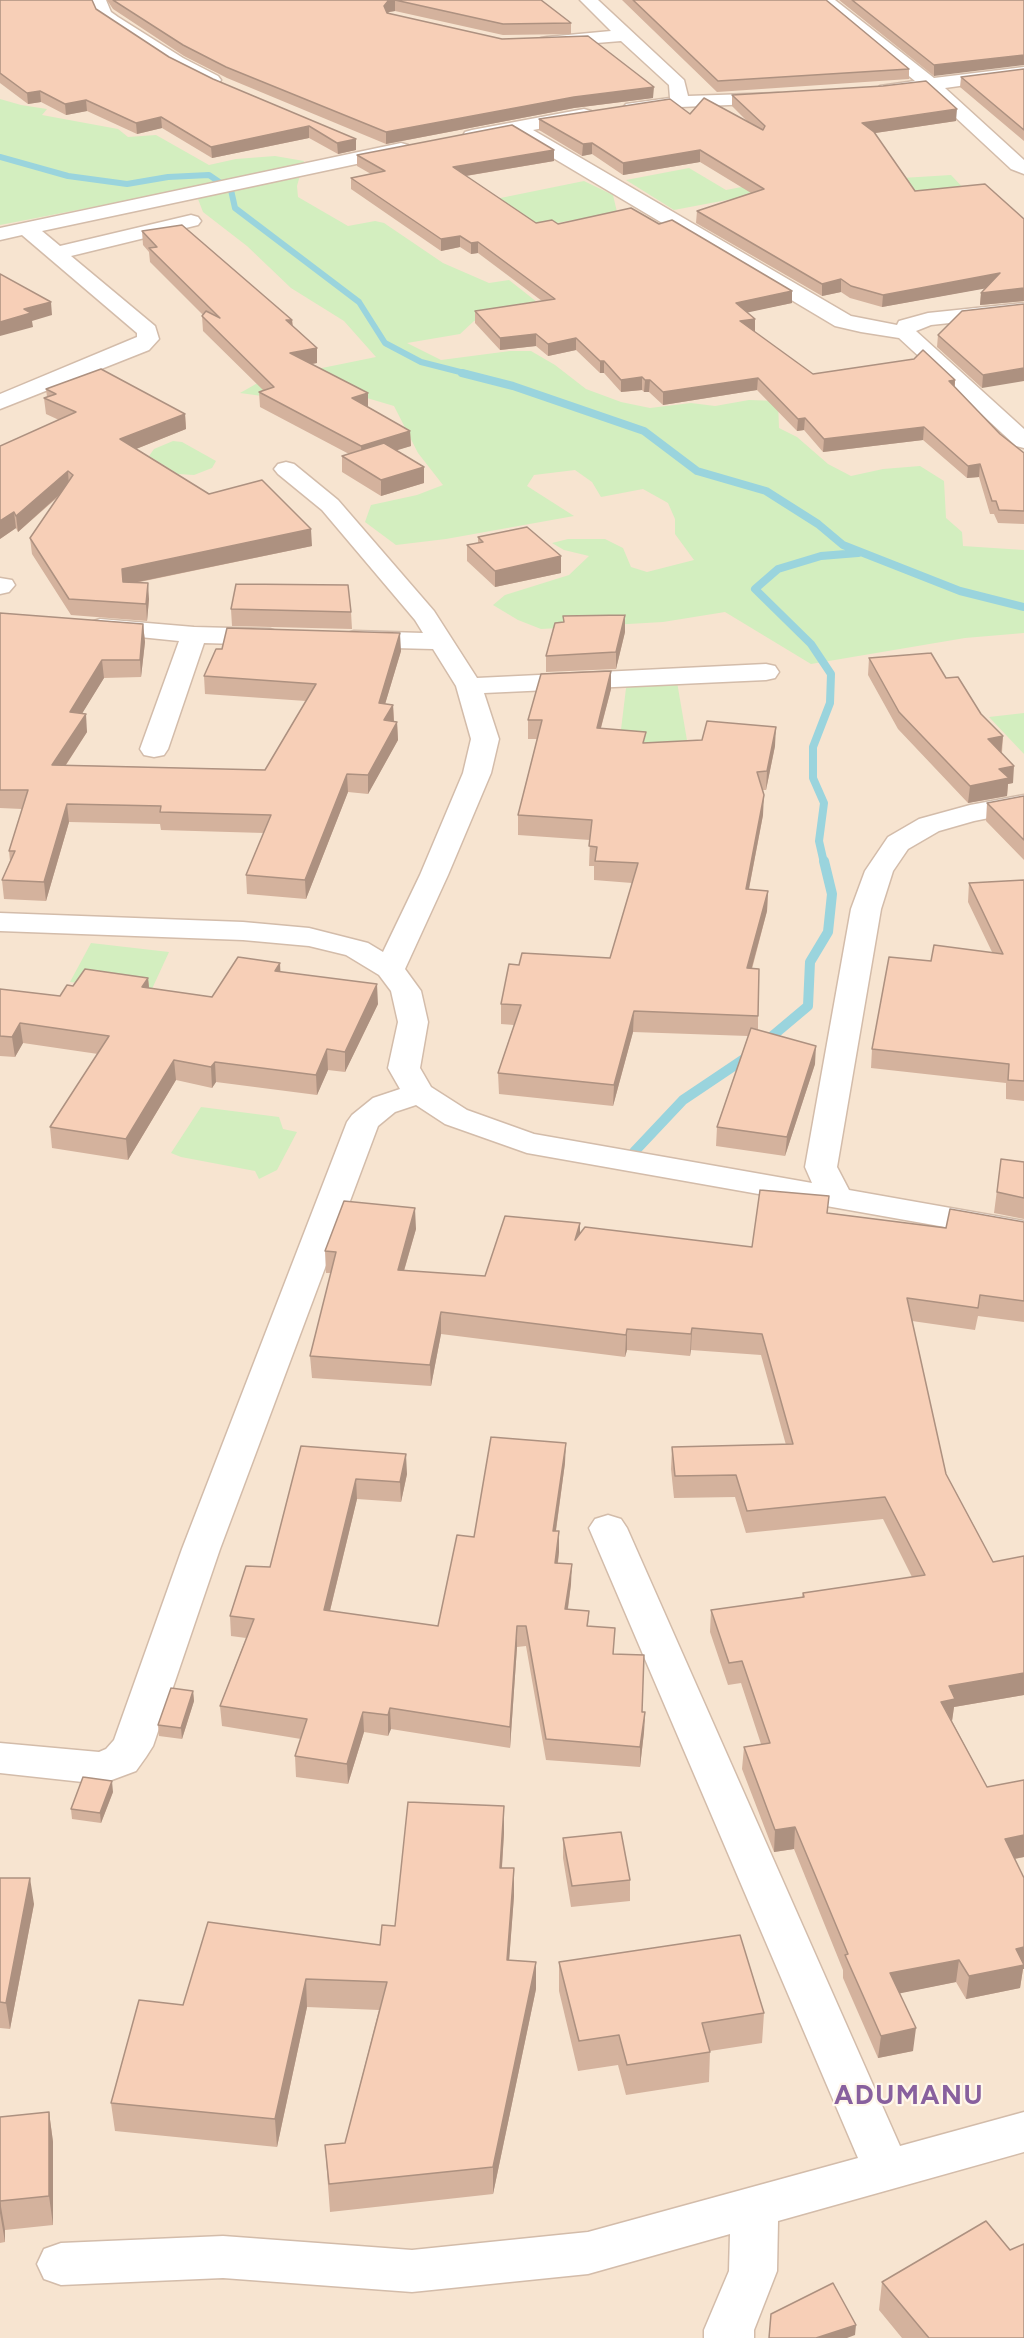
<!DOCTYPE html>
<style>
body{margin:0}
canvas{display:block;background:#fff3e2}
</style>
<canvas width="1024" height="2338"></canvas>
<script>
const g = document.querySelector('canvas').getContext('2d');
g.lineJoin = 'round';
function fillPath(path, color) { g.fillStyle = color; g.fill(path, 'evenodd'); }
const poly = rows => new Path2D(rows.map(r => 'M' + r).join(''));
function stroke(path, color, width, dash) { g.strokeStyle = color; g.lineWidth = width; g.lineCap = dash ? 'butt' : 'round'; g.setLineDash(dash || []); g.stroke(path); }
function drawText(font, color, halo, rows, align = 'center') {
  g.font = font + ' Figtree,sans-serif'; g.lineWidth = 4.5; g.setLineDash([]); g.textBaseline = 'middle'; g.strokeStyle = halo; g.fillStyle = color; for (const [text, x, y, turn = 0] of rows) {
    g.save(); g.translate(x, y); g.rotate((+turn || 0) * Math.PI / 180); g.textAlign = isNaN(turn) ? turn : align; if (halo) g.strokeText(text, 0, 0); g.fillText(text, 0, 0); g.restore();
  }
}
fillPath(poly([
 [0,0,1024,0,1024,2338,0,2338]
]), '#f7e4d0');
fillPath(poly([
 [0,99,21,105,47,109,42,115,118,129,128,137,156,135,209,165,236,159,275,156,304,161,297,186,298,197,348,226,375,221,384,223,443,263,489,283,509,280,542,306,474,321,460,334,407,343,441,360,510,351,531,351,555,365,586,389,621,402,650,408,691,403,715,406,749,400,778,401,779,428,797,437,828,464,851,476,883,469,920,466,944,481,946,518,962,532,963,546,1024,550,1024,633,965,638,811,664,725,612,663,622,541,629,518,620,493,605,505,595,569,575,589,556,564,550,552,543,568,539,605,539,623,548,631,567,647,572,694,560,675,534,675,519,668,503,643,489,601,497,592,482,575,470,534,475,527,486,574,516,446,539,396,545,365,522,371,505,417,495,443,485,418,453,394,406,350,393,262,396,240,393,263,380,376,357,344,321,291,288,247,246,203,212,198,199,176,191,0,225],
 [689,168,726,190,773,181,785,189,674,210,626,180],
 [951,175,967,192,919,196,902,178],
 [584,181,613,195,617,212,508,232,466,205],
 [173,441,182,442,216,461,212,468,194,475,178,474,149,456,154,449],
 [627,680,677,682,689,752,619,746],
 [1024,713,1024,754,989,717],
 [91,943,169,952,151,991,70,982],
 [201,1107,279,1117,283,1129,297,1132,277,1170,259,1179,255,1171,181,1157,171,1153]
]), '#d3eebf');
stroke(poly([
 [0,157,68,176,127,184,168,177,209,175,231,190,235,208,359,302,385,343,421,362,468,374]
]), '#9ad4dd', 6);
stroke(poly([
 [462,373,513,386,644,431,697,471,766,491,818,524,843,545,960,591,1024,607],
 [824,863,819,841,824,803,813,778,813,747,830,703,831,674,811,644,755,589,778,569,821,556,858,553]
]), '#9ad4dd', 8);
stroke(poly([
 [764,1043,808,1006,810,962,828,932,832,894,824,861],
 [634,1152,683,1100,750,1055]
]), '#9ad4dd', 10);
const minor = poly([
 [90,0,106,0,111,12,118,17,183,58,218,76,221,80,218,84,212,85,206,84,171,66,106,25,96,14,90,0],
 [580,0,598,0,684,80,688,96,778,93,784,94,787,98,784,102,778,103,680,107,632,113,626,112,623,108,626,104,670,98,669,85,621,41,547,47,541,46,538,42,541,38,547,37,611,31,580,0],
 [817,0,835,0,934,78,1024,67,1024,77,945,88,1024,160,1024,174,1011,169,926,90,886,95,880,94,877,90,880,86,915,81,817,0],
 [584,109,591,111,593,115,591,119,533,130,851,316,897,325,899,321,928,313,1024,303,1024,315,931,325,916,331,1024,429,1024,448,1016,446,899,338,861,332,835,326,513,134,472,142,465,140,463,136,465,132,472,130,584,109],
 [401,143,408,145,410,149,408,153,42,231,60,246,191,215,198,217,201,221,198,225,71,256,155,326,159,339,149,350,0,409,0,394,137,337,137,333,22,235,0,240,0,228,401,143],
 [286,462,294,464,338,500,434,611,477,678,766,664,775,666,779,672,775,678,766,680,484,693,499,739,491,773,448,875,405,969,421,991,428,1022,420,1068,431,1087,467,1110,534,1134,812,1183,805,1167,851,909,865,871,888,837,919,819,970,805,1024,795,1024,811,974,821,939,831,908,849,893,871,881,909,837,1167,849,1190,1024,1221,1024,1241,527,1153,445,1124,416,1105,395,1112,378,1126,220,1549,153,1746,146,1757,136,1771,101,1784,0,1773,0,1743,99,1752,106,1749,114,1740,182,1549,347,1122,352,1115,373,1098,400,1089,388,1068,398,1022,391,991,379,975,346,955,309,946,243,940,0,931,0,913,243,922,309,928,368,943,383,952,420,875,463,773,471,739,456,686,433,649,354,647,345,644,341,639,345,634,354,631,423,633,415,620,322,510,278,474,274,469,278,464,286,462],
 [0,578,12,580,15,585,9,592,0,594,0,578],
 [100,619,194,627,270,629,279,632,283,637,279,642,270,645,204,643,168,749,164,755,154,757,144,755,140,749,179,641,91,632,87,627,91,622,100,619],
 [608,1515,621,1519,627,1528,900,2146,1024,2112,1024,2152,778,2221,777,2271,754,2330,754,2338,704,2338,704,2330,729,2271,730,2234,588,2274,412,2292,223,2278,61,2285,44,2279,37,2264,44,2249,61,2243,223,2236,412,2250,588,2232,858,2158,589,1528,595,1519,608,1515]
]);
stroke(minor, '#d3bcaa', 3);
fillPath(minor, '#fff');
fillPath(poly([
 [0,0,96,9,169,57,356,150,338,154,309,138,212,158,162,128,137,134,87,111,66,115,41,102,28,104,0,83],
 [107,0,541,0,571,23,571,34,503,35,395,11,389,12,387,13,653,98,574,108,386,144,227,78,184,56,113,9],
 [622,0,826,0,909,69,909,79,717,92],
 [839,0,1024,0,934,76],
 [1024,69,1024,141,960,87,961,77],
 [732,95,956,121,875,133,915,191,1024,219,1024,301,980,305,981,293,985,288,882,307,850,298,841,292,822,296,696,223,697,211,751,193,700,162,623,175,592,154,582,156,539,130,539,119,690,114,747,121,732,106],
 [554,150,554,161,466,176,536,223,659,224,792,291,792,303,747,312,755,319,755,331,753,331,813,374,955,380,955,387,1000,434,1024,453,1024,524,998,523,994,514,990,514,979,477,967,478,923,440,823,452,804,430,797,431,757,390,663,405,649,392,644,392,642,390,621,392,604,373,600,373,576,350,548,356,536,346,500,350,475,323,475,311,542,301,478,253,471,254,460,247,441,251,351,189,351,178,371,174,357,166,357,155],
 [142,231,292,320,293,326,317,348,317,363,311,364,368,407,410,431,411,446,396,450,424,467,424,483,381,496,342,472,342,456,349,454,260,407,259,392,263,390,203,331,202,316,203,315,150,262,149,252,143,245],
 [1024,304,982,388,937,347,938,335],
 [46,389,185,414,186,429,136,449,209,494,312,546,135,583,149,599,147,621,71,615,32,554,30,538,58,497,18,532,16,528,0,539,59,420,46,414,44,398,47,397],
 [478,537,561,573,495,587,467,561,467,545,478,543],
 [231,609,351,612,352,629,232,626],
 [0,613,143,624,145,642,141,677,104,678,82,713,87,732,66,765,265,770,306,701,205,694,204,676,401,651,385,704,393,705,394,722,397,722,398,740,368,794,348,792,306,899,247,894,246,875,264,833,161,830,160,824,69,822,46,901,4,899,2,880,10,861,9,851,22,809,0,808],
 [563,622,625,632,616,669,546,672,546,656],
 [869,658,946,678,1003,736,1002,753,1013,783,1008,784,1007,796,968,803,898,729,868,675],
 [611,671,611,689,601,728,645,743,775,746,766,790,763,790,763,815,749,889,768,891,767,911,752,969,758,1016,758,1030,815,1064,785,1156,716,1146,717,1127,748,1036,633,1032,613,1106,499,1094,498,1073,514,1025,501,1024,501,1004,519,965,610,958,632,883,594,880,594,866,589,866,590,840,518,835,518,815,537,739,528,739,528,720],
 [1024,796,1024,860,986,821,987,803],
 [1024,880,1024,1101,1006,1099,1006,1083,871,1068,872,1049,931,961,992,952,968,902,969,883],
 [280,963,280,971,378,1004,345,1072,328,1070,317,1095,216,1082,212,1088,176,1080,128,1160,52,1148,50,1127,98,1054,23,1043,15,1057,0,1056,0,989,60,996,73,986,148,978,149,988,212,997],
 [1001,1159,1024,1162,1024,1219,994,1213],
 [828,1213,946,1228,1024,1222,1024,1322,978,1316,975,1330,912,1321,946,1474,993,1562,1024,1556,1024,1695,954,1707,952,1721,987,1787,1024,1780,1024,1857,1015,1859,1023,1969,1020,1988,966,1999,956,1982,899,1993,913,2051,878,2058,843,1978,843,1970,794,1849,774,1852,742,1769,744,1747,761,1744,741,1683,728,1685,710,1632,711,1610,802,1597,803,1593,912,1577,883,1519,746,1533,735,1497,674,1498,671,1469,672,1447,786,1445,761,1355,691,1350,690,1356,627,1350,625,1357,441,1334,431,1386,312,1378,310,1356,331,1273,326,1273,325,1251,416,1229,404,1271,485,1276,580,1234,752,1247],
 [301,1446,407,1474,401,1502,357,1499,330,1611,438,1626,474,1537,565,1463,556,1531,559,1552,558,1563,571,1584,568,1609,589,1611,588,1626,614,1654,642,1712,645,1712,644,1732,640,1767,546,1760,526,1646,517,1647,510,1748,391,1729,388,1736,364,1732,348,1784,296,1777,295,1756,301,1739,222,1726,220,1706,246,1638,231,1636,230,1616,270,1567],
 [193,1691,194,1701,182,1739,159,1736,158,1725],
 [113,1792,101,1823,72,1819,71,1809],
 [504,1833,502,1868,514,1868,514,1896,509,1960,536,1962,536,1989,493,2194,330,2212,325,2145,345,2143,379,2010,307,2007,277,2147,115,2131,111,2103,183,2005,380,1945,395,1926],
 [563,1838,630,1880,630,1901,571,1907,563,1858],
 [0,1878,34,1904,10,2029,0,2028],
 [559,1962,764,2013,762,2043,710,2051,709,2082,626,2095,618,2065,578,2071,559,1991],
 [49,2112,53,2142,53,2225,5,2230,5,2242,0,2243,0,2117],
 [1010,2250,1024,2338,902,2338,879,2310,882,2282]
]), '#d4b29d');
fillPath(poly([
 [395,0,395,11,389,12,384,17,384,6,388,1],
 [1024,55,1024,65,934,76,934,65],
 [654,87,653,98,574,108,386,144,386,132,574,97],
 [40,91,41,102,28,104,27,93],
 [86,100,87,111,66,115,65,104],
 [957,109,956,121,862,135,862,123],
 [161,117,162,128,137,134,136,123],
 [309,126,309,138,212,158,211,147],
 [356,139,356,150,338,154,337,143],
 [592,143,592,154,582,156,583,144],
 [554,150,554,161,453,178,453,167],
 [700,150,700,162,623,175,623,163],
 [460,236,460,247,441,251,441,239],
 [478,242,478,253,471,254,471,243],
 [1000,273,999,286,882,307,883,295],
 [841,279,841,292,822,296,822,284],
 [1024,288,1024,301,980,305,981,293],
 [792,291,792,303,736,315,736,303],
 [51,302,52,315,32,321,33,327,0,336,0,322,24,309],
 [755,319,755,331,739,333,740,321],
 [286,320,292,320,293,334],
 [536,334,536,346,500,350,500,338],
 [576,338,576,350,548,356,548,344],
 [317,348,317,363,290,368,290,353],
 [600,361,604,361,604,373,600,373],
 [1024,368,1024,381,982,388,983,375],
 [642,377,642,390,621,392,621,380],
 [758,378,757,390,663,405,663,392],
 [645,380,650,380,649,392,644,392],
 [955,380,954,392,949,381],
 [368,393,368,408,352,398],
 [185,414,186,429,121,455,120,439],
 [805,418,804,430,797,431,798,419],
 [924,427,923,440,823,452,824,439],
 [410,431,411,446,362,461,361,446],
 [980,464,979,477,967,478,968,466],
 [424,467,424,483,381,496,381,480],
 [68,471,69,486,18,532,16,516],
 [14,512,16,528,0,539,0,521],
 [311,529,312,546,123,585,122,569],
 [561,556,561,573,495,587,495,571],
 [148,583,149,599,147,621,146,604],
 [625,615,625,632,616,669,616,652],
 [143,624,145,642,141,677,140,660],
 [400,633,401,651,380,721,379,703],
 [102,660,104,678,72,730,70,712],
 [611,671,611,689,596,746,597,728],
 [393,705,394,723,384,720],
 [86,714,87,732,54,783,52,765],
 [397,722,398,740,368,794,368,775],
 [776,727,775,746,766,790,767,771],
 [1003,736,1001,754,988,739],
 [1014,766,1013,783,1008,784,1007,796,968,803,970,786,999,769],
 [347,774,348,792,306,899,305,880],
 [764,795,763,815,745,909,746,889],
 [67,804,69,822,46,901,44,882],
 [768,891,767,911,746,989,747,968],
 [280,963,281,983,275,971],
 [148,978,150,998,142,987],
 [377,984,378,1004,345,1072,345,1052],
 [634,1011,633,1032,613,1106,614,1085],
 [20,1023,23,1043,15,1057,12,1037],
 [816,1046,815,1064,785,1156,787,1137],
 [327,1049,328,1070,317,1095,316,1075],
 [174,1060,176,1080,128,1160,126,1139],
 [215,1062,216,1082,212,1088,211,1067],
 [415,1208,416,1229,398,1291,398,1270],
 [580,1223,580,1244,575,1240],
 [441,1312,441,1334,431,1386,430,1365],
 [692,1328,691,1350,690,1356,691,1334],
 [627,1329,627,1350,625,1357,626,1335],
 [566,1443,565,1463,553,1551,553,1531],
 [406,1454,407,1474,401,1502,400,1482],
 [356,1479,357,1499,325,1631,324,1610],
 [559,1531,559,1552,555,1583,555,1563],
 [572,1564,571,1584,565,1629,565,1609],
 [517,1626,517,1647,510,1748,510,1727],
 [1024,1673,1024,1695,954,1707,952,1721,941,1702,949,1686],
 [193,1691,194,1701,182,1739,181,1728],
 [390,1708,391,1729,388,1736,388,1715],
 [363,1712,364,1732,348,1784,347,1764],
 [645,1712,644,1732,640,1767,640,1747],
 [112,1781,113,1792,101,1823,100,1813],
 [504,1806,504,1833,500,1895,500,1868],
 [795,1827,794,1849,774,1852,775,1830],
 [1024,1835,1024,1857,1002,1861,1005,1839],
 [514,1868,514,1896,507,1988,507,1960],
 [30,1878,34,1904,10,2029,6,2003],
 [1024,1947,1024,1969,1023,1969,1020,1988,966,1999,969,1976,1016,1949],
 [959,1960,956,1982,887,1996,890,1973],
 [536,1962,536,1989,493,2194,493,2167],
 [306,1979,307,2007,277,2147,275,2119],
 [916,2028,913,2051,878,2058,881,2036],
 [49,2112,53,2142,53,2225,49,2196],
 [0,2201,5,2230,5,2242,0,2213],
 [856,2325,855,2335,847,2338,816,2338]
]), '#ad9180');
const building = poly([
 [0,0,92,0,96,9,169,57,213,79,356,139,337,143,309,126,211,147,161,117,136,123,86,100,65,104,40,91,27,93,0,73,0,0],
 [113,0,541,0,571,23,503,24,395,0,388,1,384,6,387,13,502,39,588,36,654,87,574,97,386,132,226,67,183,45,113,0],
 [633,0,826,0,909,69,718,81,633,0],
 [852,0,1024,0,1024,55,934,65,852,0],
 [1024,69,1024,130,961,77,1024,69],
 [926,81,957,109,862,123,874,132,915,191,985,184,1024,219,1024,288,981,293,1000,273,883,295,851,286,841,279,822,284,697,211,764,189,700,150,623,163,592,143,583,144,539,119,670,99,690,114,704,98,763,130,765,126,732,95,883,86,926,81],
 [512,125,554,150,453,167,536,223,552,220,558,224,631,208,659,224,672,220,792,291,736,303,755,319,740,321,813,374,914,359,923,350,955,380,949,381,1000,434,1024,453,1024,511,999,510,996,501,992,501,980,464,968,466,924,427,824,439,805,418,798,419,758,378,663,392,650,380,645,380,642,377,621,380,604,361,600,361,576,338,548,344,536,334,500,338,475,311,555,299,478,242,471,243,460,236,441,239,351,178,385,171,357,155,512,125],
 [182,225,292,320,286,320,317,348,290,353,368,393,352,398,410,431,361,446,259,392,274,387,202,316,206,311,220,318,149,248,157,247,142,231,182,225],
 [0,274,51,302,24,309,31,313,0,322,0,274],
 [1024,304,1024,368,983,375,938,335,962,311,1024,304],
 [101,369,185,414,120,439,209,494,262,480,311,529,122,569,123,582,148,583,146,604,69,599,30,538,73,475,68,471,16,516,14,512,0,521,0,446,76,412,44,398,56,394,46,389,101,369],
 [384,443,424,467,381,480,342,456,384,443],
 [527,527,561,556,495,571,467,545,483,542,478,537,527,527],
 [236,584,348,585,351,612,231,609,236,584],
 [0,613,143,624,140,660,102,660,70,712,86,714,52,765,265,770,316,684,204,676,216,649,222,649,227,628,400,633,379,703,393,705,384,720,397,722,368,775,347,774,305,880,246,875,271,815,160,812,161,806,67,804,44,882,2,880,15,851,9,851,28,790,0,790,0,613],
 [625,615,616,652,546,656,555,623,564,622,563,616,625,615],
 [931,653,946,678,958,677,981,714,1003,736,988,739,1014,766,999,769,1009,778,970,786,899,712,869,658,931,653],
 [611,671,597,728,646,732,643,743,702,740,707,721,776,727,767,771,757,772,764,795,746,889,768,891,747,968,759,969,758,1016,634,1011,614,1085,498,1073,521,1005,501,1004,509,964,519,965,522,953,610,958,638,863,595,861,597,847,589,846,592,820,518,815,542,720,528,720,541,674,611,671],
 [1024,796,1024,840,987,803,1024,796],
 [1024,880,1024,1081,1008,1080,1009,1064,872,1049,889,957,931,961,934,945,1003,954,969,883,1024,880],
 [238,957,280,963,275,971,377,984,345,1052,327,1049,316,1075,215,1062,211,1067,174,1060,126,1139,50,1127,109,1036,20,1023,12,1037,0,1036,0,989,60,996,67,985,73,986,85,969,148,978,142,987,212,997,238,957],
 [751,1028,816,1046,787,1137,717,1127,751,1028],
 [1001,1159,1024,1162,1024,1198,997,1192,1001,1159],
 [760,1190,829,1196,827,1213,946,1228,950,1209,1024,1222,1024,1301,980,1295,978,1308,907,1298,946,1474,993,1562,1024,1556,1024,1673,949,1686,955,1699,941,1702,987,1787,1024,1780,1024,1835,1005,1839,1024,1878,1024,1947,1016,1949,1024,1965,969,1976,959,1960,890,1973,916,2028,881,2036,845,1955,848,1954,795,1827,775,1830,744,1747,770,1743,742,1661,729,1663,711,1610,804,1597,803,1593,925,1575,885,1497,747,1511,736,1475,675,1476,672,1447,793,1444,762,1334,692,1328,691,1334,627,1329,626,1335,441,1312,430,1365,310,1356,336,1252,325,1251,344,1201,415,1208,398,1270,485,1276,505,1216,580,1223,575,1240,585,1227,752,1247,760,1190],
 [491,1437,566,1443,553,1531,559,1531,555,1563,572,1564,565,1609,589,1611,587,1626,615,1628,613,1654,644,1655,642,1712,645,1712,640,1747,546,1739,526,1626,517,1626,510,1727,390,1708,388,1715,363,1712,347,1764,295,1756,307,1719,220,1706,254,1619,230,1616,246,1566,270,1567,301,1446,406,1454,400,1482,356,1479,324,1610,438,1626,457,1535,474,1537,491,1437],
 [171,1688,193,1691,181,1728,158,1725,171,1688],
 [83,1777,112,1781,100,1813,71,1809,83,1777],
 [408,1802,504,1806,500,1868,514,1868,507,1960,536,1962,493,2167,329,2184,325,2145,345,2143,387,1982,306,1979,275,2119,111,2103,139,2000,183,2005,208,1922,380,1945,382,1925,395,1926,408,1802],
 [621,1832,630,1880,572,1886,563,1838,621,1832],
 [0,1878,30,1878,6,2003,0,2002,0,1878],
 [740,1935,764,2013,702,2023,710,2052,627,2065,619,2035,579,2041,559,1962,740,1935],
 [49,2112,49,2196,0,2201,0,2213,0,2117,49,2112],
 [986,2221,1010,2250,1024,2244,1024,2338,929,2338,882,2282,986,2221],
 [833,2283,856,2325,816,2338,769,2338,771,2314,833,2283]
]);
fillPath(building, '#f7cfb7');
stroke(building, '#ad9180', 1.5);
g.letterSpacing = '1.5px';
drawText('bold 27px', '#88609e', '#fff7eb', [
 ["ADUMANU",909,2096]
]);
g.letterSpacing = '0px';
</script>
